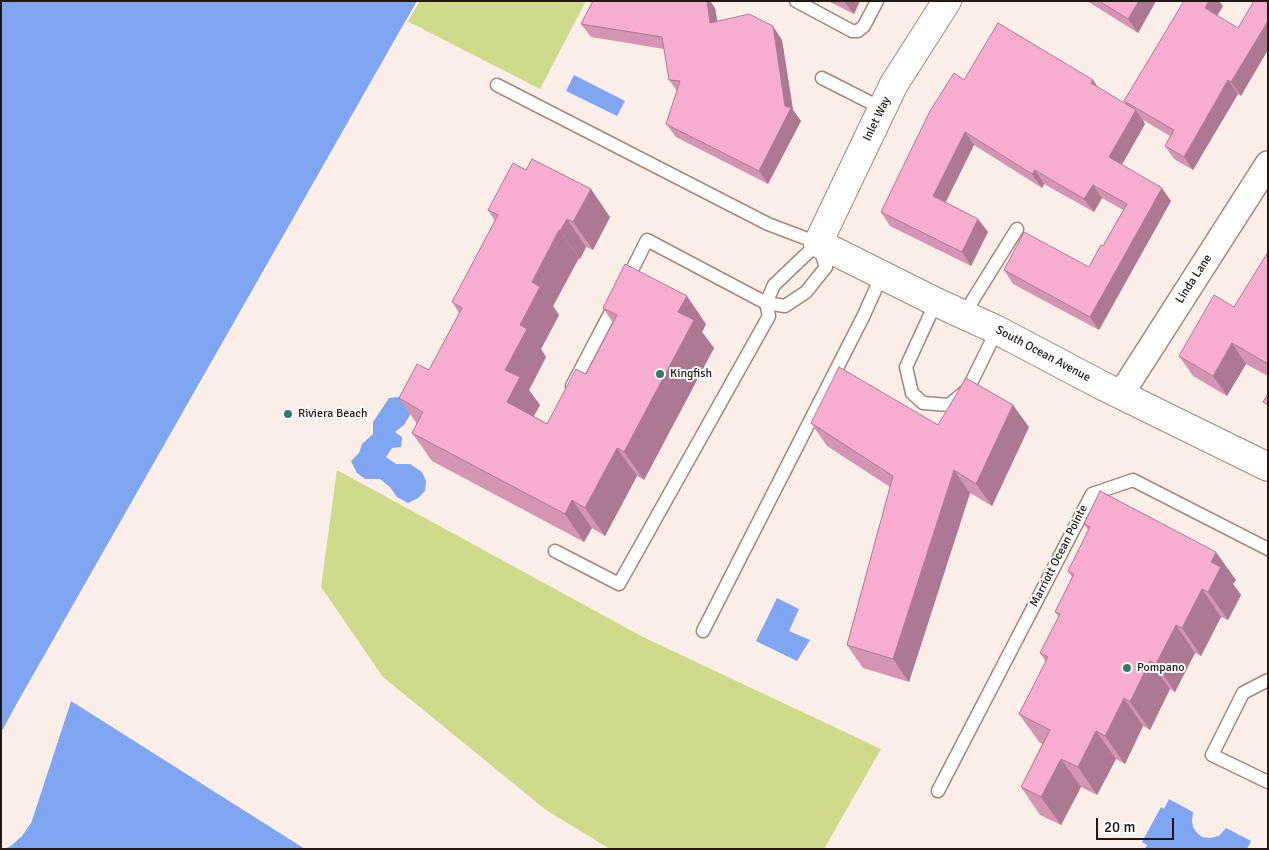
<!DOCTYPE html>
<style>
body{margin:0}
#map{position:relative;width:1269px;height:850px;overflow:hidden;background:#fbeee8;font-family:Signika,sans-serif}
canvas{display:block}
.frame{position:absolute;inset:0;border:2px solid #231813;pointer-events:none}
.scale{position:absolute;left:1096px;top:818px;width:78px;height:22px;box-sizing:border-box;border:2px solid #231813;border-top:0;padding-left:6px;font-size:15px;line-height:18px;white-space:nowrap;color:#231813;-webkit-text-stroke:4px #fff;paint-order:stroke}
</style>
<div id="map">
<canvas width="1269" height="850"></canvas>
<div class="frame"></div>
<div class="scale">20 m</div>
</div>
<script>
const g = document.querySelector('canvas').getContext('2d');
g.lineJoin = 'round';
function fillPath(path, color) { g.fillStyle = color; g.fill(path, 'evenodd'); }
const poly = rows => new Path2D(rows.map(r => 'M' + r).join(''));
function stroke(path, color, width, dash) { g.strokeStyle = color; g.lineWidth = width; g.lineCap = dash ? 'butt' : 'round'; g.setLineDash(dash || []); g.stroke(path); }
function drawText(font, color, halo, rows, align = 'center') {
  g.font = font + ' Signika,sans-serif'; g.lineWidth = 4; g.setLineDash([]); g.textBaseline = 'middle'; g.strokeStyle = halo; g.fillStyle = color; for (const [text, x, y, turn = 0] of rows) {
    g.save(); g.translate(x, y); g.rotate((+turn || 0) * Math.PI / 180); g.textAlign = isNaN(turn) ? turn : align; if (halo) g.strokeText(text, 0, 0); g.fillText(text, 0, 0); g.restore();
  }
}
fillPath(poly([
 [417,1,586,1,540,89,405,20],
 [337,470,643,637,881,749,824,849,610,849,546,810,383,677,321,587]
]), '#ceda89');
fillPath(poly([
 [1,1,417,1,1,732],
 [574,75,625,101,617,116,566,91],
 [399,397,409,404,410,415,404,425,395,432,402,437,401,447,392,448,386,457,396,464,410,464,422,472,426,481,425,491,418,498,408,503,397,497,390,487,380,479,365,479,357,473,351,461,359,453,362,444,373,434,373,422,389,398],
 [777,598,799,609,789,631,810,640,797,661,756,641],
 [71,701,305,849,5,849,12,845,31,823],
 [1169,799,1193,812,1192,821,1193,827,1197,833,1202,837,1210,838,1219,836,1226,828,1251,841,1247,849,1145,849,1147,845,1142,842,1161,807,1164,809]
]), '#7fa5f3');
fillPath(poly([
 [417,1,419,2,3,734,1,735,16,705],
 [70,699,71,701,31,823,22,836,12,845,2,849,20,834,28,821]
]), '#fbeee8');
const lane = poly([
 [796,1,852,31,858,31,864,26,877,1],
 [822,78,881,108],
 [497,85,768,224,818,243],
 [626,282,647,240,766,303,785,306,806,292,826,267,819,246],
 [936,302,906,367,912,393,923,403,949,405,968,389,997,330],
 [964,314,1017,229],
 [572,386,616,302],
 [555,551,619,584,769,316,766,303,774,285,818,243],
 [703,631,863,317,882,275],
 [1268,680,1243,693,1212,755,1268,782],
 [938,791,1092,494,1133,480,1268,549]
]);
const street = poly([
 [1121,394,1268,164]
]);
const secondary = poly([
 [947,1,894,84,818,243,936,302,997,330,1101,385,1268,467]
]);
stroke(lane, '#a3877b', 15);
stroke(street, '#a3877b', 28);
stroke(secondary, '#a3877b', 30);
stroke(lane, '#fff', 12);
stroke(street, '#fff', 25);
stroke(secondary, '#fff', 28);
fillPath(poly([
 [593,1,710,1,715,8,717,21,782,40,793,110,801,121,768,184,676,137,666,124,677,91,669,80,664,49,591,37,581,24],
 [828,1,860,1,854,14],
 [1087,1,1156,1,1138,33],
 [1223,6,1217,16,1241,96,1238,94,1193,170,1174,159,1165,146,1170,136,1143,120,1145,124,1122,164,1171,201,1099,330,1013,284,1004,270,1089,267,1103,246,1123,210,1102,198,1094,212,1044,184,1042,188,974,145,946,202,978,219,988,232,971,266,890,226,881,212,964,80,1099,88,1126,104,1124,101],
 [526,170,610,217,593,250,586,247,580,259,579,258,553,306,559,315,541,349,546,357,529,390,540,405,534,416,547,424,586,374,613,323,603,308,706,324,702,332,714,348,644,480,637,476,605,536,592,528,584,542,432,461,412,433,417,424,399,398,429,370,459,313,452,302,495,221,488,210],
 [1268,252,1268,376,1246,364,1227,396,1193,376,1179,356,1234,307],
 [811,423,1029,427,992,506,970,493,909,682,863,668,847,645,890,487,827,446],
 [1084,524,1236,580,1233,584,1241,595,1228,620,1221,617,1201,656,1195,653,1175,692,1170,689,1150,730,1143,726,1125,764,1116,759,1097,795,1081,787,1061,825,1040,815,1021,787,1042,744,1039,742,1019,714,1046,662,1040,653,1059,617,1055,612,1072,577,1068,571,1088,530]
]), '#d495b3');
fillPath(poly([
 [707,1,710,1,715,8,720,36,710,23],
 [844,1,860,1,854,14],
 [1139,1,1156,1,1138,33,1128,19],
 [1209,1,1219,1,1223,6,1214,21,1205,8],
 [1268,21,1268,50,1241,96,1231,82],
 [773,26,782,40,793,110,801,121,768,184,759,171,785,106],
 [1093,80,1102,93,1091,83],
 [1228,80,1238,94,1193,170,1184,157],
 [1136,110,1145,124,1119,170,1109,157],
 [965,132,974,145,942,209,933,196],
 [1035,170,1044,184,1042,188,1032,174],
 [1093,185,1102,198,1094,212,1084,199],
 [1162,188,1171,201,1099,330,1090,317],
 [591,189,610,217,593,250,573,222],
 [567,219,586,247,580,259,560,231],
 [978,219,988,232,971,266,962,252],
 [559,230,579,258,553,306,559,315,541,349,546,357,529,390,540,405,526,430,507,402,505,370,520,325,532,282],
 [687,296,706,324,702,332,714,348,644,480,624,452,678,312],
 [1232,343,1246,364,1227,396,1213,376],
 [1013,405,1029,427,992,506,976,484],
 [617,448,637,476,605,536,585,508],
 [954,470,970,493,909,682,893,659],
 [572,500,592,528,584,542,565,514],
 [1216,552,1236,580,1233,584,1241,595,1228,620,1208,592,1211,562],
 [1202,589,1221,617,1201,656,1182,628],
 [1176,625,1195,653,1175,692,1156,664],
 [1150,661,1170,689,1150,730,1130,702],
 [1124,698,1143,726,1125,764,1105,736],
 [1096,731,1116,759,1097,795,1078,767],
 [1061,759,1081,787,1061,825,1041,797]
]), '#ad7992');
const building = poly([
 [593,1,707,1,710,23,749,14,773,26,785,106,791,108,759,171,666,124,680,81,669,80,662,37,581,24,593,1],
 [1099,1,1139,1,1128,19,1099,1],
 [1184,1,1209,1,1205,8,1238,28,1254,1,1268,1,1268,21,1231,82,1228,80,1184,157,1165,146,1174,130,1124,101,1184,1],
 [998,23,1093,80,1091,83,1136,110,1109,157,1162,188,1090,317,1004,270,1024,232,1089,267,1101,245,1103,246,1127,204,1093,185,1084,199,1035,170,1032,174,965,132,933,196,978,219,962,252,881,212,930,111,954,73,964,80,998,23],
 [532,159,591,189,573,222,567,219,560,231,559,230,532,282,540,287,520,325,527,329,505,370,520,377,507,402,547,424,576,369,586,374,617,315,603,308,625,264,687,296,678,312,694,320,624,452,617,448,585,508,572,500,565,514,412,433,423,412,399,398,417,364,429,370,462,308,452,302,498,215,488,210,513,163,526,170,532,159],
 [1268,252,1268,364,1232,343,1213,376,1179,356,1214,295,1234,307,1268,252],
 [839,367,938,425,966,378,1013,405,976,484,954,470,893,659,847,645,893,476,811,423,839,367],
 [1268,394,1268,405,1263,402,1268,394],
 [1100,491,1216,552,1211,562,1221,567,1208,592,1202,589,1182,628,1176,625,1156,664,1150,661,1130,702,1124,698,1105,736,1096,731,1078,767,1061,759,1041,797,1021,787,1050,730,1019,714,1048,657,1040,653,1060,614,1055,612,1074,574,1068,571,1090,527,1084,524,1100,491]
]);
fillPath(building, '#f7add0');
stroke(building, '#ad7992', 1);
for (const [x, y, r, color] of [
 [660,374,5,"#35786a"],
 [288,414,5,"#35786a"],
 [1127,668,5,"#35786a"]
]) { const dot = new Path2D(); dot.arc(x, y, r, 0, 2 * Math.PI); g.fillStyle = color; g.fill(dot); stroke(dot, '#fff', 2); }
drawText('12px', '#231813', '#fff', [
 ["Inlet Way",877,119,-64],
 ["Linda Lane",1194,279,-57],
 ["South Ocean Avenue",1043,354,28],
 ["Marriott Ocean Pointe",1059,556,-63]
]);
drawText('12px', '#231813', '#fff', [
 ["Kingfish",670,374],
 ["Riviera Beach",298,414],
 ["Pompano",1137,668]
], 'left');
</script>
